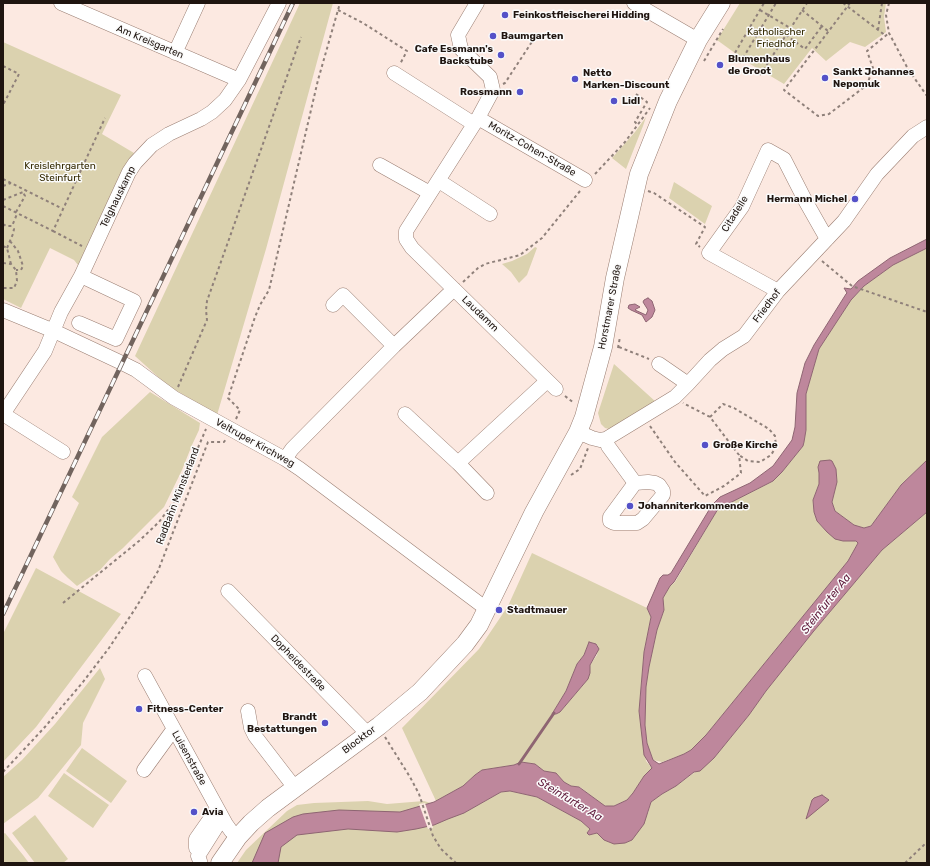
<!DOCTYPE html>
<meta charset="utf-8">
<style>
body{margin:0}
#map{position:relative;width:930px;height:866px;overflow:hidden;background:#fce9e1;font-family:Rubik,sans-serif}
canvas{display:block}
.frame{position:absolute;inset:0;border:4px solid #1f1510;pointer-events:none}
</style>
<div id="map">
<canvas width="930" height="866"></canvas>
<div class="frame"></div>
</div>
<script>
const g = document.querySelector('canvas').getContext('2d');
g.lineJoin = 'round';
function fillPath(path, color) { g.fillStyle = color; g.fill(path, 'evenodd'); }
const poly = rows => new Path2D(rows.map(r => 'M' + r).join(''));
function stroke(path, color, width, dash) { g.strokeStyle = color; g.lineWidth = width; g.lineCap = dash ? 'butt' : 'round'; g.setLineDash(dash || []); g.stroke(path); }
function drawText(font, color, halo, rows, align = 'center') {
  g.font = font + ' Rubik,sans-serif'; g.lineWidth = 3; g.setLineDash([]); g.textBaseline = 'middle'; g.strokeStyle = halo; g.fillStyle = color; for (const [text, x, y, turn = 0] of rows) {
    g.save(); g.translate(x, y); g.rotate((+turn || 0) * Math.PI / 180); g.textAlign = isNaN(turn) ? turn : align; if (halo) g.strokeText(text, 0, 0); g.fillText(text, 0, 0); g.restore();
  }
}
fillPath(poly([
 [300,3,333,3,266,249,217,415,167,385,135,356],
 [740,3,886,3,884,17,886,32,865,47,850,42,826,61,812,48,784,84,750,64,717,40],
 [3,42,121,95,102,134,134,153,78,265,74,260,50,248,21,308,3,299],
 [646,117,643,126,626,169,612,158,635,132],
 [674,182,712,206,705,224,669,198],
 [535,247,537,248,527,275,519,283,511,272,502,264,512,261,527,254],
 [927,248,927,460,901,485,871,526,864,528,854,525,835,511,832,502,837,482,836,469,818,465,819,473,819,484,813,500,814,512,817,521,827,532,843,541,855,541,858,543,848,561,706,735,691,750,684,754,662,762,653,760,647,743,645,725,646,687,649,667,657,630,664,610,663,598,670,586,675,582,718,509,773,481,782,472,803,446,804,442,806,430,806,394,819,349,851,300,864,286,893,265],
 [614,364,656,402,613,430,605,428,601,424,598,413],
 [150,392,200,423,199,430,192,445,182,470,164,507,123,548,110,559,100,570,77,586,68,578,61,571,53,557,79,503,72,497,102,437],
 [927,512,927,863,237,863,246,850,287,811,297,805,314,803,368,801,387,804,424,801,464,813,501,792,510,791,537,797,581,821,590,829,587,833,589,835,597,833,604,840,612,843,625,843,632,840,648,813,651,802,662,794,676,786,714,758,749,715,766,691,813,632,882,550],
 [532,553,647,608,651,617,644,652,639,711,646,761,652,768,644,776,633,793,627,800,611,807,603,805,580,787,571,786,564,782,556,773,544,771,535,764,521,762,514,765,482,770,475,775,463,786,436,801,402,728,479,649,508,606],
 [589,642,596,644,598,646,597,655,590,665,590,673,584,684,560,712,556,714,552,714,566,691,577,664,584,655],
 [36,568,121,614,36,727,3,762,3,634],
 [100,668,105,679,83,723,81,745,38,798,3,824,3,777,22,760,55,724],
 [82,748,127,781,111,803,66,771],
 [64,773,109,805,93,828,48,796],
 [35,815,68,859,63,863,35,863,12,833],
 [5,833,23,855,29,863,3,863,3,834]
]), '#dbd2af');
const water = poly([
 [927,239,927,248,893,265,864,286,851,300,819,349,806,394,806,430,804,442,803,446,782,472,773,481,718,509,674,582,670,586,663,598,664,610,657,630,649,667,646,687,645,725,647,743,653,760,659,764,684,754,691,750,706,735,848,561,858,543,856,541,843,541,835,539,827,532,817,521,814,512,813,500,819,484,819,473,818,467,820,461,830,460,832,461,836,469,837,482,832,502,835,511,854,525,864,528,871,526,901,485,927,460,927,512,882,550,813,632,766,691,749,715,714,758,700,771,694,772,676,786,662,794,651,802,644,824,632,840,625,843,614,844,604,840,597,833,589,835,587,833,590,829,581,821,537,797,510,791,501,792,464,813,448,819,434,825,416,829,397,832,348,829,297,835,281,847,278,863,252,863,265,833,293,817,303,814,339,810,400,812,434,802,463,786,475,775,482,770,514,765,521,762,535,764,544,771,556,773,564,782,571,786,579,787,605,806,614,806,627,800,633,793,644,776,652,768,644,755,639,711,644,652,651,617,647,608,660,578,663,575,668,575,671,573,712,505,720,497,750,483,773,466,792,440,795,427,797,393,805,363,814,345,846,294,847,293,844,288,851,289,858,281,890,258,927,239],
 [648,298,652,301,655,310,652,317,646,322,642,315,631,310,628,308,629,305,635,304,640,307,636,309,635,310,646,315,648,310,643,302,644,300,648,298],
 [589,642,596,644,599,649,590,665,590,673,588,679,560,712,556,714,552,714,566,691,577,664,584,655,589,642],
 [822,795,829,800,806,819,812,800,814,798,822,795]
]);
fillPath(water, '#be879c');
stroke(water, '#8e6572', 1);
fillPath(poly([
 [425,803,433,828,428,829,419,804]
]), '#fce9e1');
stroke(poly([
 [519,764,554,713]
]), '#8e6572', 3);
const minor = poly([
 [61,3,239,80],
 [477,3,458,35,461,49,490,77,493,90,478,118,406,231,406,239,412,248,556,389],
 [634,3,698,40],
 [175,53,198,3],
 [394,73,474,124],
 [478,118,585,180],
 [380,165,430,193],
 [439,181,490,214],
 [778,291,709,253,742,207,768,150,784,159,806,202,827,239],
 [333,305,343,295,394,346],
 [3,310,54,331,122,363,136,370,174,398,285,459,300,469,480,604,488,608],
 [79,323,116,339,134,301,81,276],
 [659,364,688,384],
 [3,414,45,351,61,312,81,276,129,172,135,163,152,145,169,134,201,119,212,112,225,100,239,80,279,3],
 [3,414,63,452],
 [405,414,458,463,547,381],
 [578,432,592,438,600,440,606,439,675,397,688,384,710,360,723,349,744,336,778,291,844,221,877,174,913,136,927,127],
 [606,439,608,446,635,483],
 [285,459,292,449,394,346,454,289],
 [458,463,487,493],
 [648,482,655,483,659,485,663,491,663,495,643,519,637,523,614,523,610,521,610,517,635,483,648,482],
 [228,591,363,729,367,735],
 [145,676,226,824,231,831,238,837],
 [248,711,251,728,255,736,295,788],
 [144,770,173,730],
 [196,848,196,839,217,809],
 [200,861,198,856,222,818]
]);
const major = poly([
 [220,863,238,837,251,823,268,808,379,726,420,692,465,644,479,625,534,512,578,432,584,417,603,347,615,278,639,174,668,101,698,40,721,3]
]);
stroke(minor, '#9a7e72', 15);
stroke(major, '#9a7e72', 19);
stroke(poly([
 [843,3,886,36],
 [850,3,784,90,818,116,829,114,867,85,873,68,867,51,889,33],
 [889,3,886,15,889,33,908,69,927,96],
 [338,10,363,23,407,51,400,64],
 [760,10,790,28],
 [802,10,828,31],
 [878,30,882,3],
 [786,35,805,49,822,26],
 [732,58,764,3],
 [704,61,723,29],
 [740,63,776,3],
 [3,66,19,74,3,105],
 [760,75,807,3],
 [503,84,505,83,537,34],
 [636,94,647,102,635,122,637,124],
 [595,174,625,142,650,108],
 [3,179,63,209],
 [3,186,11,183],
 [648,191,654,193,705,227,696,244,700,247],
 [3,200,23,192,25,190],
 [3,206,53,231,105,118],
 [16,212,25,196,23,192],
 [3,224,6,226,12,226,17,214],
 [53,231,82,246],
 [10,241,18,251,23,266,21,270,16,270],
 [3,246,7,248,11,264],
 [7,248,13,234,14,229,12,226],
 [822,261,852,286,927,312],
 [3,263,11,264,16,270,17,281,14,288,3,288],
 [463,282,478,268,485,264,520,255,542,238,580,191],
 [619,347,649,359],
 [618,348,620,337],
 [178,387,207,320,206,310,207,301,301,37],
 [565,396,574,403],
 [710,417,723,404,734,408,769,429,775,436,776,447,771,455,760,462,748,461,739,455],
 [236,419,240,410,228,398,255,317,260,305,269,290,318,80,340,3],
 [650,426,675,462,705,496,724,486,741,473,739,455,710,417,683,403],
 [571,475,580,469,588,448],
 [63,603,139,541,159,522,176,499,206,429],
 [385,737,410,777,419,794,433,836,441,849,456,863],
 [3,772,44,728,83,682,109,648,135,609,158,571,208,442,224,442,226,439],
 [905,863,927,842]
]), '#8f807a', 2, [3, 3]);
stroke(minor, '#fff', 14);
stroke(major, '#fff', 18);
const rail = poly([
 [3,614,293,3]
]);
stroke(rail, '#72645e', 4.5);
stroke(rail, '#fbfbfb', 3, [9]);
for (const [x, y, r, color] of [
 [505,15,4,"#5451c8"],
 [493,36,4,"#5451c8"],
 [501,55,4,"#5451c8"],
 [720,65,4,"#5451c8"],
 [825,78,4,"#5451c8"],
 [575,79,4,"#5451c8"],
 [520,92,4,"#5451c8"],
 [614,101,4,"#5451c8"],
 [855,199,4,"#5451c8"],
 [705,445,4,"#5451c8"],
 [630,506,4,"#5451c8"],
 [499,610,4,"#5451c8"],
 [139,709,4,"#5451c8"],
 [325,723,4,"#5451c8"],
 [194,812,4,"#5451c8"]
]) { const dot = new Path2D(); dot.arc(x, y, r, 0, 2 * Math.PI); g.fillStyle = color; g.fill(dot); stroke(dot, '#fbfbfb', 1.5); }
drawText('bold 10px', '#1f1510', '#fbfbfb', [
 ["Feinkostfleischerei Hidding",513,15],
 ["Baumgarten",501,36],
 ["Cafe Essmann's",493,49,"right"],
 ["Backstube",493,61,"right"],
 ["Blumenhaus",728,59],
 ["de Groot",728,71],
 ["Sankt Johannes",833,72],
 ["Nepomuk",833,84],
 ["Netto",583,73],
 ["Marken-Discount",583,85],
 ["Rossmann",512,92,"right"],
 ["Lidl",622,101],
 ["Hermann Michel",847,199,"right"],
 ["Große Kirche",713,445],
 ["Johanniterkommende",638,506],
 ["Stadtmauer",507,610],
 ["Fitness-Center",147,709],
 ["Brandt",317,717,"right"],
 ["Bestattungen",317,729,"right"],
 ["Avia",202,812]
], 'left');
drawText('10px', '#332900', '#fbfbfb', [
 ["Katholischer",776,32],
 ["Friedhof",776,44],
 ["Kreislehrgarten",60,166],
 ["Steinfurt",60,178]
]);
drawText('10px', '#1f1510', '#fbfbfb', [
 ["Am Kreisgarten",150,42,23],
 ["Moritz-Cohen-Straße",532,149,30],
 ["Telghauskamp",118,197,-64],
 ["Citadelle",735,214,-58],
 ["Friedhof",767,306,-53],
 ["Horstmarer Straße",610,307,-79],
 ["Laudamm",480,314,44],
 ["Veltruper Kirchweg",255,443,29],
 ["RadBahn Münsterland",178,496,-69],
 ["Dopheidestraße",298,663,46],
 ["Blocktor",359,740,-37],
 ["Luisenstraße",189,758,61]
]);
drawText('italic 11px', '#632040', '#fbfbfb', [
 ["Steinfurter Aa",826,604,-52],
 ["Steinfurter Aa",570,800,31]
]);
</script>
